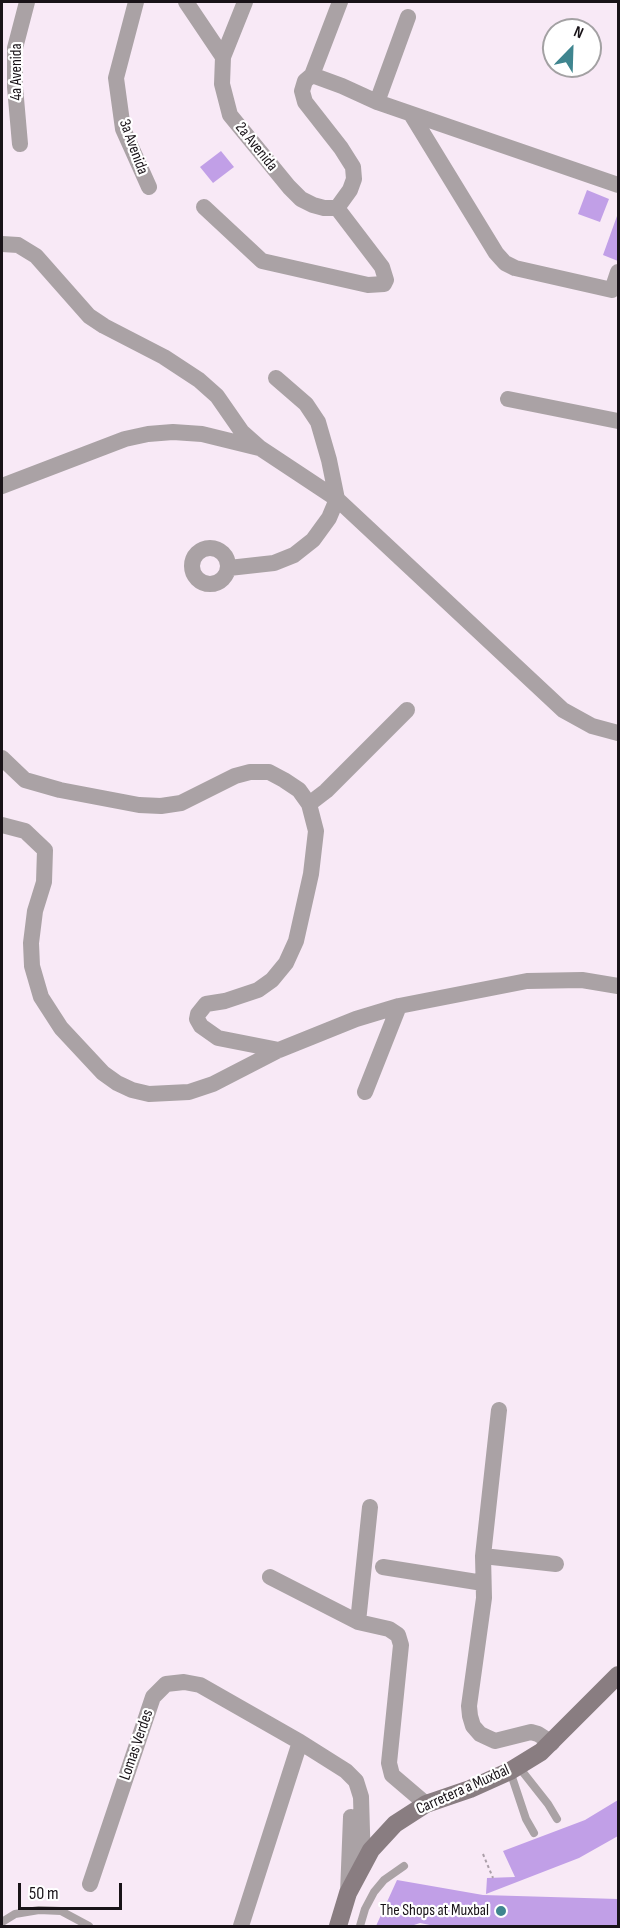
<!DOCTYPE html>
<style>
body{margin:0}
#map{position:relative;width:620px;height:1928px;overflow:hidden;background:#f8e9f6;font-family:"Sofia Sans Condensed",sans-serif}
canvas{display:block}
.frame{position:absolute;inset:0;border:3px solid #191318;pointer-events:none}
.north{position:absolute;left:542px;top:18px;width:60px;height:60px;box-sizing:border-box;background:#fff;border:2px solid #a3a1a3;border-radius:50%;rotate:23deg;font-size:16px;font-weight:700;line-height:24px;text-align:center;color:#191318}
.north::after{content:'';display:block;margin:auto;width:21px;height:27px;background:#3f858f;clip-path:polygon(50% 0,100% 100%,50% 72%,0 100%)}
.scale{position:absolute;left:18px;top:1883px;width:104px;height:27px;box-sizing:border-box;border:3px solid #191318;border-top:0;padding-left:8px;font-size:18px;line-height:21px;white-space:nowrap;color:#191318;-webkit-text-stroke:4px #fff;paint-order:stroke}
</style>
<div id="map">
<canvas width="620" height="1928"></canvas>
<div class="frame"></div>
<div class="north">N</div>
<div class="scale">50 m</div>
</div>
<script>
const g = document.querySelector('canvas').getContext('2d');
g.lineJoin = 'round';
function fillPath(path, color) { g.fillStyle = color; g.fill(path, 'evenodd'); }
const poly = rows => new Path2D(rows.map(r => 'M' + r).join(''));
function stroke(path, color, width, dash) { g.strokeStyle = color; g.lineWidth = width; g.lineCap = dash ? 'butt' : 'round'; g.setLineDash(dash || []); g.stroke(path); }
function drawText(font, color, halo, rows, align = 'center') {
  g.font = font + ' "Sofia Sans Condensed",sans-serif'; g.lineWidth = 4.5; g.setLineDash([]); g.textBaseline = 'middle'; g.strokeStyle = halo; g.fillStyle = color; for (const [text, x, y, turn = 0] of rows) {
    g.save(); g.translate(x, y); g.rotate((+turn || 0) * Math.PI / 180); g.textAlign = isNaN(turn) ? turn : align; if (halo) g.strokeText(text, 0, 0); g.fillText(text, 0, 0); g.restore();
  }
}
fillPath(poly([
 [221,151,234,167,213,183,200,167],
 [587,190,609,199,600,222,578,214],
 [617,216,618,216,618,261,603,255],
 [618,1800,618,1836,579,1858,486,1894,487,1878,515,1877,503,1851,585,1820],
 [397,1880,483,1895,618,1899,618,1926,435,1926,420,1923,411,1926,376,1926]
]), '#c19fe7');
stroke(poly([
 [483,1854,493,1878]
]), '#aa9ea8', 2, [3, 3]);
stroke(poly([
 [518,1766,548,1804,557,1819],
 [510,1771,526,1819,534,1833],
 [2,1922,15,1914,39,1910,61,1911,89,1926],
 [360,1926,365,1909,374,1892,384,1880,404,1866]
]), '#aaa2a5', 8);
stroke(poly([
 [136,2,116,78,123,129,149,187],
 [186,2,223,57],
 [245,2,223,57,222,84,230,115,289,187,301,199,313,205,324,208,337,208,350,190,354,179,353,167,341,148,305,102,302,91,305,81,312,75,342,86,377,102,618,185],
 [312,75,340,2],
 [377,102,408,17],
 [411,114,496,253,505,263,515,268,612,290,618,272],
 [20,144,15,87,15,48,27,2],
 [204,207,262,261,368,285,384,284,386,280,382,267,337,208],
 [2,244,18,245,36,256,89,316,104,326,164,357,199,380,217,396,242,432,260,448,337,499,563,710,592,726,618,733],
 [508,399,618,421],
 [2,486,125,439,148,434,173,432,202,434,259,448],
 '192 566a18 18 0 1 1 36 0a18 18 0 1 1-36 0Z',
 [229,568,274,563,294,555,313,540,329,518,337,499,329,460,318,422,306,404,276,378],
 [2,758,25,780,60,790,139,805,161,806,181,803,235,776,250,772,269,772,284,780,299,790,309,804],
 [2,825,25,831,45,850,44,882,35,911,31,943,32,966,41,997,61,1028,103,1073,117,1083,132,1090,149,1094,189,1092,213,1084,279,1050,356,1019,399,1006,527,981,582,980,618,986],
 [279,1050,218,1038,201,1026,197,1019,198,1014,206,1004,225,1001,258,990,272,980,286,963,296,941,311,874,316,831,309,804,326,791,407,710],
 [365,1092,399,1006],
 [499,1410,483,1556,484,1598,469,1706,470,1716,473,1726,480,1734,495,1741,531,1732,538,1734,552,1743],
 [483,1556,556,1564],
 [383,1567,483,1583],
 [270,1577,358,1622,389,1629,398,1635,401,1645,389,1763,392,1775,426,1804],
 [358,1622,370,1507],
 [90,1884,153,1697,166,1684,184,1682,200,1685,300,1742,346,1771,356,1781,361,1797,363,1866],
 [348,1893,351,1817],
 [241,1926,300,1742]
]), '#aaa2a5', 16);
stroke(poly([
 [338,1926,348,1893,371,1850,395,1824,426,1804,470,1789,510,1771,541,1752,618,1675]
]), '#897d81', 18);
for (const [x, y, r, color] of [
 [501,1911,6,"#3f858f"]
]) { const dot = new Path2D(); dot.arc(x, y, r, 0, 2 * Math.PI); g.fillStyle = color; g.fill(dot); stroke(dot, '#fff', 2); }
drawText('16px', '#191318', '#fff', [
 ["4a Avenida",17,72,-90],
 ["3a Avenida",133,147,70],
 ["2a Avenida",256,147,51],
 ["Lomas Verdes",137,1745,-71],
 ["Carretera a Muxbal",463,1790,-24]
]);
drawText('16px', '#191318', '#fff', [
 ["The Shops at Muxbal",489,1911]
], 'right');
</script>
